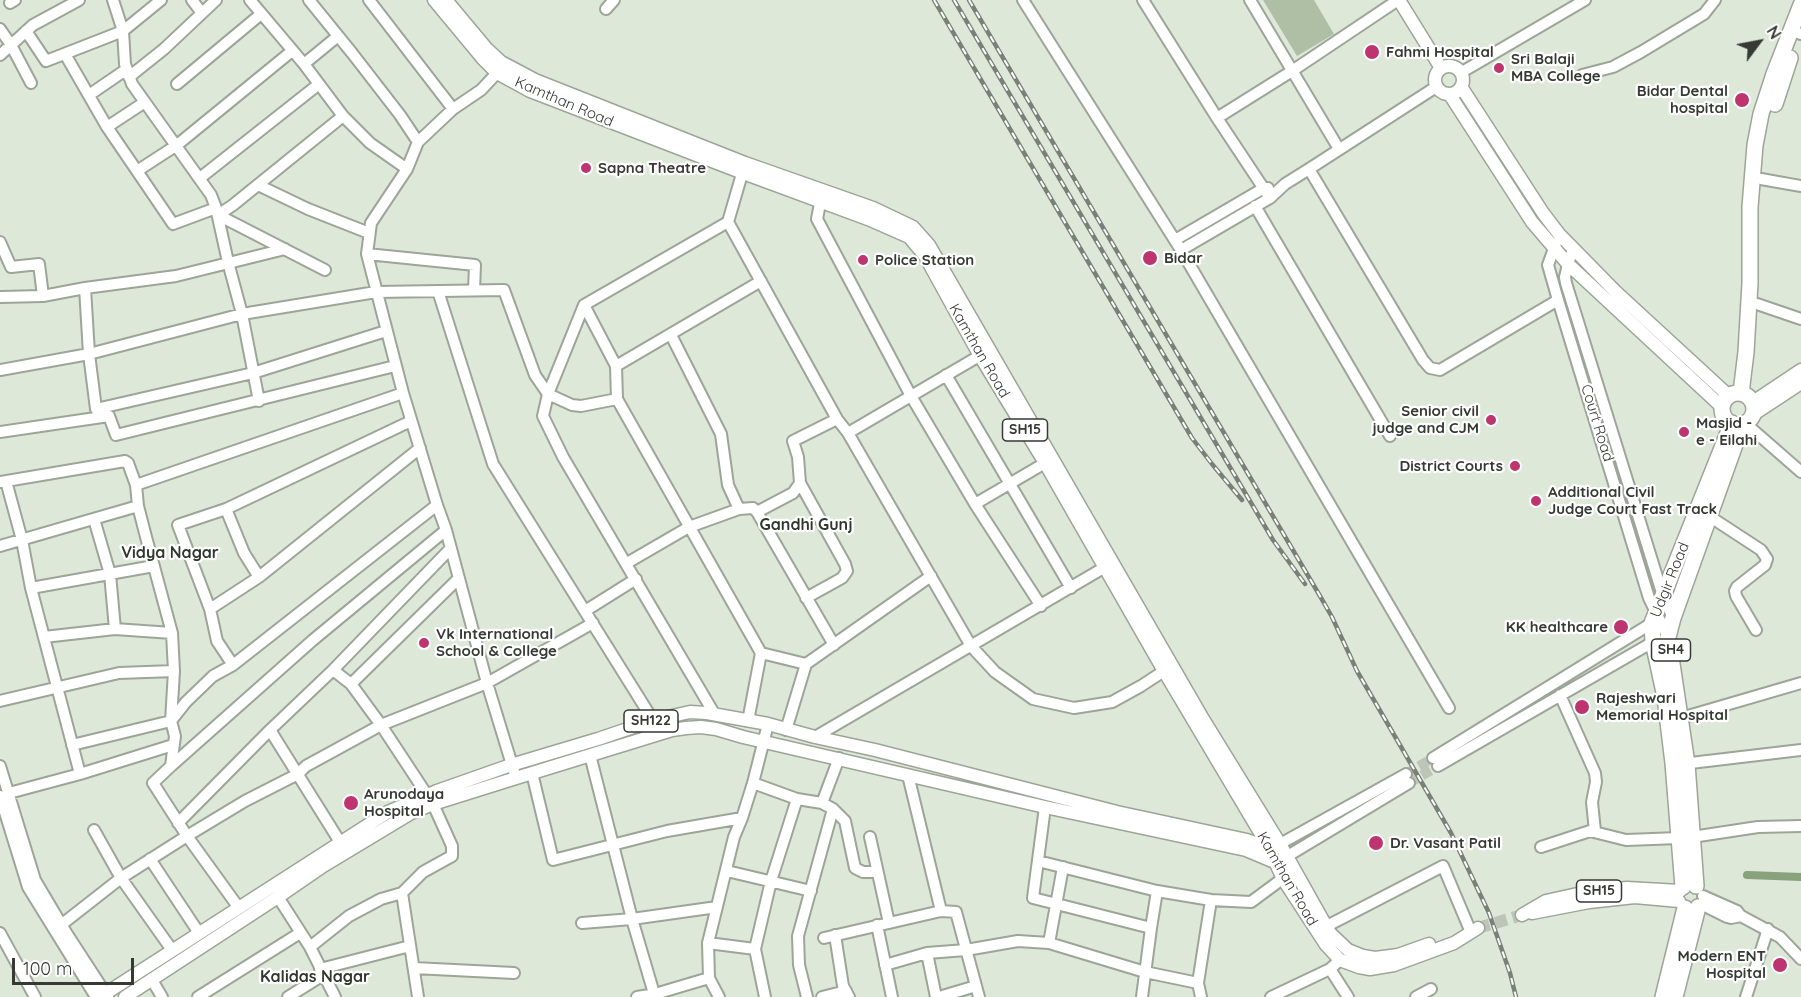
<!DOCTYPE html>
<style>
body{margin:0}
#map{position:relative;width:1801px;height:997px;overflow:hidden;background:#dee8d9;font-family:Quicksand,sans-serif}
canvas{display:block}
.north{position:absolute;left:1729px;top:12px;width:60px;height:60px;-webkit-text-stroke:4px #fff;paint-order:stroke;rotate:58deg;font-size:16px;font-weight:700;line-height:24px;text-align:center;color:#363934}
.north::after{content:'';display:block;margin:auto;width:21px;height:27px;background:#363934;clip-path:polygon(50% 0,100% 100%,50% 72%,0 100%)}
.scale{position:absolute;left:12px;top:958px;width:122px;height:27px;box-sizing:border-box;border:3px solid #363934;border-top:0;padding-left:8px;font-size:18px;line-height:21px;white-space:nowrap;color:#363934;-webkit-text-stroke:4px #fff;paint-order:stroke}
</style>
<div id="map">
<canvas width="1801" height="997"></canvas>
<div class="north">N</div>
<div class="scale">100 m</div>
</div>
<script>
const g = document.querySelector('canvas').getContext('2d');
g.lineJoin = 'round';
function fillPath(path, color) { g.fillStyle = color; g.fill(path, 'evenodd'); }
const poly = rows => new Path2D(rows.map(r => 'M' + r).join(''));
function stroke(path, color, width, dash) { g.strokeStyle = color; g.lineWidth = width; g.lineCap = dash ? 'butt' : 'round'; g.setLineDash(dash || []); g.stroke(path); }
function drawText(font, color, halo, rows, align = 'center') {
  g.font = font + ' Quicksand,sans-serif'; g.lineWidth = 4.5; g.setLineDash([]); g.textBaseline = 'middle'; g.strokeStyle = halo; g.fillStyle = color; for (const [text, x, y, turn = 0] of rows) {
    g.save(); g.translate(x, y); g.rotate((+turn || 0) * Math.PI / 180); g.textAlign = isNaN(turn) ? turn : align; if (halo) g.strokeText(text, 0, 0); g.fillText(text, 0, 0); g.restore();
  }
}
fillPath(poly([
 [1263,0,1314,0,1334,34,1297,56]
]), '#aebfa6');
stroke(poly([
 [1747,875,1801,877]
]), '#88a27c', 8);
stroke(poly([
 [1406,774,1433,758],
 [1409,783,1438,766]
]), '#bcc5b8', 10, [10, 5]);
stroke(poly([
 [1478,928,1522,915]
]), '#bcc5b8', 12, [12, 6]);
const minor = poly([
 [113,0,123,31,125,64,132,84,211,195,216,208,228,262,242,314,259,401],
 [192,0,202,13],
 [250,0,304,64,343,116,370,143,407,169],
 [309,0,352,53,400,115,418,142],
 [369,0,453,109],
 [1023,0,1181,250,1449,708],
 [1143,0,1217,118,1270,198],
 [1250,0,1339,149],
 [10,3,15,0],
 [606,9,614,0],
 [0,29,11,45,31,83],
 [26,31,46,61,123,31,161,0],
 [1798,33,1801,34],
 [65,54,107,127],
 [0,55,33,25,79,0],
 [304,64,338,36],
 [500,65,497,73,481,90,453,109,418,142,407,169,371,223,367,254,403,393,437,505,446,530,487,683,516,778],
 [1462,72,1585,0],
 [1582,75,1613,67,1641,52,1704,14,1715,0],
 [129,77,164,49,216,0],
 [177,84,261,14],
 [89,95,127,69],
 [145,102,107,127,137,171,173,224,216,208],
 [1217,118,1292,71,1398,0],
 [744,167,728,222,837,419,848,433,971,646,995,672,1033,699,1074,708,1112,702,1141,686,1170,667],
 [1309,169,1423,360,1430,368,1440,370,1558,300],
 [137,171,177,145,292,51],
 [200,178,319,84],
 [1761,179,1801,186],
 [258,185,308,209,369,233],
 [822,193,817,219,911,396,975,504,1041,606],
 [1255,206,1390,436],
 [218,215,233,205,343,116],
 [218,215,325,270],
 [1175,240,1264,188,1268,188],
 [0,242,11,267,39,264,43,296],
 [1556,243,1548,265,1558,300,1649,598,1668,637],
 [1573,249,1568,264,1565,277,1566,283,1663,596,1673,618],
 [1181,250,1270,198,1285,184,1309,169,1436,87],
 [367,254,475,265,474,290],
 [85,288,176,276,285,249],
 [438,291,493,464,661,733],
 [0,297,43,296,85,288,89,354,96,409,253,373,386,331],
 [1757,304,1801,319],
 [584,305,616,366],
 [671,335,721,434,728,485,739,509],
 [0,370,89,354,242,314,376,292,504,290,535,375,548,394,572,405,581,406,617,399],
 [946,375,1071,588],
 [1745,423,1801,472],
 [0,432,109,416,116,435,395,366],
 [848,433,986,352],
 [6,481,22,540,31,588,80,774],
 [0,482,125,461,128,463,136,485,138,506,146,537,172,633,174,671,171,721,175,736,171,766],
 [800,483,845,564,847,571,842,578,806,598],
 [136,485,403,393],
 [975,504,1045,463],
 [226,509,244,553,259,577],
 [757,512,834,645],
 [1709,516,1761,550,1767,559,1765,565,1737,587,1735,591,1736,596,1756,630],
 [94,519,110,574,115,629],
 [0,546,138,506],
 [627,563,689,527,739,509,753,508,757,512,793,493,800,483,798,457,793,441,837,419],
 [31,588,154,566],
 [210,609,259,577,420,448],
 [585,611,636,579],
 [44,637,115,629,172,633],
 [761,653,806,664],
 [233,665,217,641,210,609,178,525,226,509,411,421],
 [351,684,459,578],
 [1560,695,1595,773,1596,782,1592,802,1595,831],
 [0,701,119,673,174,671],
 [715,715,563,457,543,416,548,394,584,305,728,222],
 [1681,718,1801,683],
 [748,721,761,653,617,399,616,366,761,281],
 [270,730,340,842],
 [786,730,806,664,931,576],
 [815,737,1112,563],
 [72,745,171,721,186,702,213,676,233,665,437,505],
 [590,755,632,919,655,997],
 [1433,758,1652,623],
 [1682,764,1801,750],
 [0,766,35,880,67,934,108,997],
 [1438,766,1653,642],
 [532,773,553,860,667,831,742,818],
 [753,783,797,799,822,803,833,809,845,821,855,868,863,872,877,872],
 [9,793,80,774,173,745],
 [0,796,28,887,96,997],
 [822,803,839,758],
 [1045,807,1033,898,1151,928],
 [178,823,270,730,333,670,451,548],
 [94,830,121,878,172,950],
 [870,837,889,923],
 [1692,837,1758,827,1801,826],
 [1280,844,1406,774],
 [1541,847,1590,831,1626,840,1679,838],
 [150,859,199,933],
 [1281,860,1409,783],
 [1038,861,1157,891,1211,900,1251,902,1293,871],
 [727,871,811,891],
 [402,893,418,997],
 [1703,896,1737,911,1741,916,1780,937,1801,959],
 [278,897,310,947,335,997],
 [1701,904,1727,917,1731,918,1741,916],
 [239,908,187,836,153,783,171,766,313,640,446,530],
 [941,911,956,912,979,997],
 [582,923,632,919,717,907],
 [61,925,121,878,187,836,245,801,298,774,306,766,381,725,487,683,593,623],
 [877,925,892,997],
 [1325,927,1443,866,1470,930],
 [0,933,35,997],
 [835,935,843,986,849,997],
 [824,938,941,911,908,775],
 [708,943,755,949],
 [1049,943,1145,972,1198,983],
 [310,947,349,916,381,899,402,893,423,872,452,856,452,846,433,804,381,725,351,684,333,670],
 [927,953,966,950,1018,941,1049,943,1063,867],
 [885,965,927,953,936,997],
 [414,968,514,973],
 [320,969,410,946],
 [1330,969,1348,997],
 [152,980,162,997],
 [198,997,300,933],
 [288,997,323,975],
 [637,997,655,994,709,978],
 [719,997,709,978,708,943,734,837,742,818,753,783,768,724],
 [765,997,755,949,771,881,797,799],
 [807,997,799,965,798,936,833,809],
 [822,997,846,991],
 [939,997,976,986],
 [1142,997,1151,928,1157,891],
 [1201,997,1198,983,1211,900],
 [1271,997,1330,969,1340,960],
 [1416,997,1431,989],
 [1746,997,1768,929]
]);
const major = poly([
 [434,0,483,59,497,73,530,91,743,173,868,219,909,237,925,256,980,356,1045,463,1164,671,1268,846,1283,879,1326,945,1340,960,1359,967,1370,969,1394,965,1454,943,1478,928],
 [446,0,487,49,501,62,535,80,745,163,873,208,913,227,929,245,1203,719,1280,844,1330,933,1348,950,1363,956,1375,958,1398,955,1429,944],
 [1399,0,1441,68],
 '1435 80a14 14 0 1 1 28 0a14 14 0 1 1-28 0Z',
 [1462,88,1543,213,1559,234,1616,292,1729,396],
 [1450,95,1532,222,1568,264,1722,407],
 [1753,402,1801,370],
 [1754,414,1801,383],
 [1532,913,1589,902,1635,897,1679,901],
 [1522,915,1546,901,1582,893,1627,888,1680,891],
 [100,997,388,812,437,791,511,765,598,739,654,720,690,712,707,713,768,724,815,737,875,750,1117,812,1247,840,1255,843,1272,845],
 [125,997,278,897,323,866,411,813,433,804,516,778,672,730,686,728,701,727,716,729,743,737,1045,807,1246,850,1277,863]
]);
const highway = poly([
 [1775,104,1790,58],
 [1741,393,1746,352,1750,283,1750,207,1755,145,1761,114,1774,74,1801,5],
 '1722 409a16 16 0 1 1 32 0a16 16 0 1 1-32 0Z',
 [1696,886,1687,764,1668,637,1673,618,1742,425],
 [1683,887,1673,763,1665,697,1653,642,1652,623,1732,423],
 [1663,997,1685,908],
 [1675,997,1698,907]
]);
stroke(minor, '#9ca597', 14);
stroke(major, '#9ca597', 15);
stroke(highway, '#9ca597', 18);
stroke(minor, '#fff', 10);
stroke(major, '#fff', 12);
stroke(highway, '#fff', 15);
const rail = poly([
 [934,0,1192,438,1212,464,1242,500],
 [954,0,1273,540,1305,584],
 [969,0,1320,596,1332,617,1357,671,1451,833,1489,913,1510,973,1516,997]
]);
stroke(rail, '#7a8077', 4.5);
stroke(rail, '#fff', 2, [7]);
for (const [x, y, r, color] of [
 [1372,52,8,"#bd346f"],
 [1499,68,6,"#bd346f"],
 [1742,100,8,"#bd346f"],
 [586,168,6,"#bd346f"],
 [1150,258,8,"#bd346f"],
 [863,260,6,"#bd346f"],
 [1491,420,6,"#bd346f"],
 [1684,432,6,"#bd346f"],
 [1515,466,6,"#bd346f"],
 [1536,501,6,"#bd346f"],
 [1621,627,8,"#bd346f"],
 [424,643,6,"#bd346f"],
 [1582,707,8,"#bd346f"],
 [351,803,8,"#bd346f"],
 [1376,843,8,"#bd346f"],
 [1780,965,8,"#bd346f"]
]) { const dot = new Path2D(); dot.arc(x, y, r, 0, 2 * Math.PI); g.fillStyle = color; g.fill(dot); stroke(dot, '#fff', 2); }
for (const [x, y, w] of [
 [1025,430,45],
 [1671,650,39],
 [651,721,54],
 [1599,891,45]
]) { const box = new Path2D(); box.roundRect(x - w / 2, y - 11, w, 22, 4.5); g.fillStyle = '#fff'; g.fill(box); stroke(box, '#363934', 1.5); }
drawText('bold 14px', '#363934', null, [
 ["SH15",1025,430],
 ["SH4",1671,650],
 ["SH122",651,721],
 ["SH15",1599,891]
]);
drawText('bold 15px', '#363934', '#fff', [
 ["Fahmi Hospital",1386,52],
 ["Sri Balaji",1511,59],
 ["MBA College",1511,76],
 ["Bidar Dental",1728,91,"right"],
 ["hospital",1728,108,"right"],
 ["Sapna Theatre",598,168],
 ["Bidar",1164,258],
 ["Police Station",875,260],
 ["Senior civil",1479,411,"right"],
 ["judge and CJM",1479,428,"right"],
 ["Masjid -",1696,423],
 ["e - Eilahi",1696,440],
 ["District Courts",1503,466,"right"],
 ["Additional Civil",1548,492],
 ["Judge Court Fast Track",1548,509],
 ["KK healthcare",1608,627,"right"],
 ["Vk International",436,634],
 ["School & College",436,651],
 ["Rajeshwari",1596,698],
 ["Memorial Hospital",1596,715],
 ["Arunodaya",364,794],
 ["Hospital",364,811],
 ["Dr. Vasant Patil",1390,843],
 ["Modern ENT",1766,956,"right"],
 ["Hospital",1766,973,"right"]
], 'left');
drawText('15px', '#363934', '#fff', [
 ["Kamthan Road",564,102,23],
 ["Kamthan Road",979,351,60],
 ["Court Road",1597,423,73],
 ["Udgir Road",1670,580,-68],
 ["Kamthan Road",1287,879,60]
]);
drawText('bold 16px', '#30372c', '#fff', [
 ["Gandhi Gunj",806,525],
 ["Vidya Nagar",170,553],
 ["Kalidas Nagar",315,977]
]);
</script>
